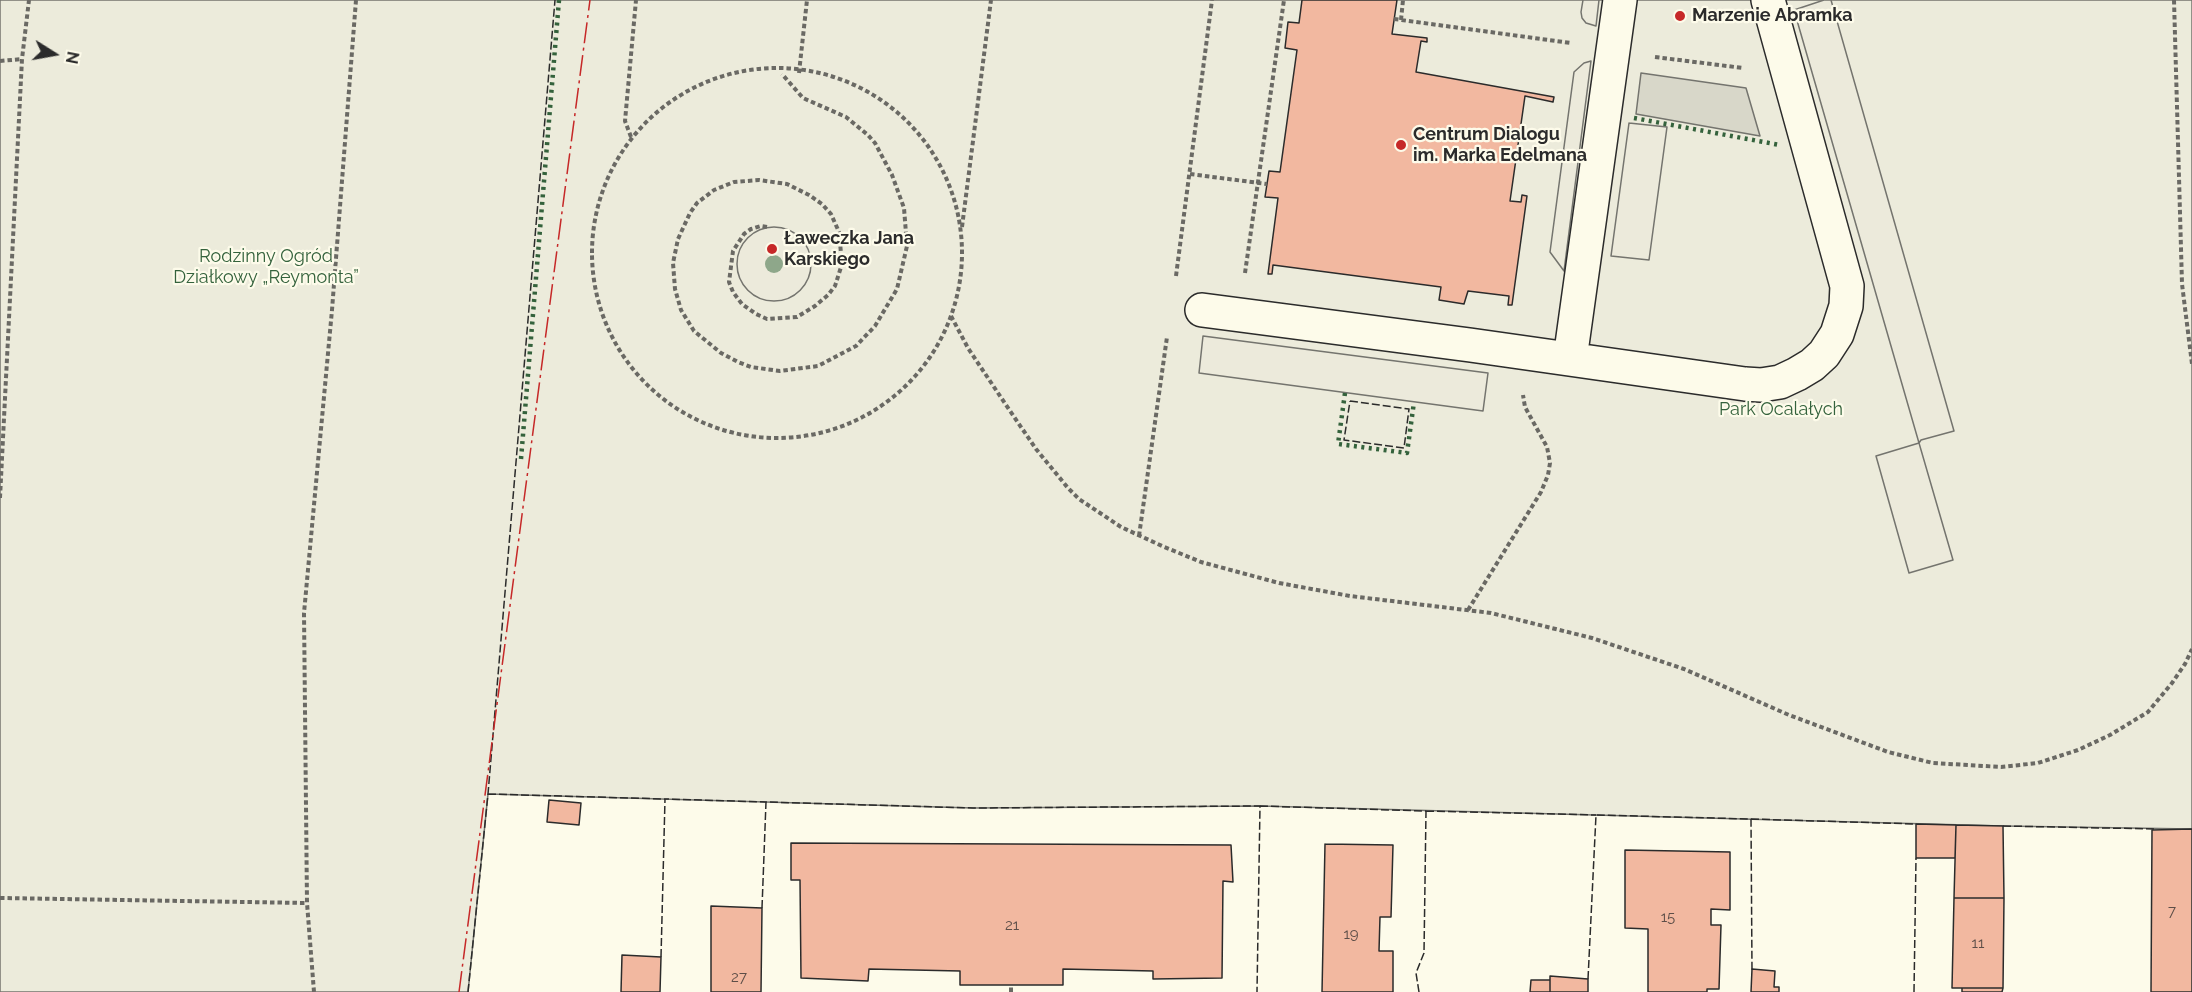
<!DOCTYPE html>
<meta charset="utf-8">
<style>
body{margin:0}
#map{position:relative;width:2192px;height:992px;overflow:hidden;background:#fdfbea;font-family:Raleway,sans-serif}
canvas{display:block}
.north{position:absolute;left:24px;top:24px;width:60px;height:60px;-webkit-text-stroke:4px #fdfbea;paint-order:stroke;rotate:101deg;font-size:16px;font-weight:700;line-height:24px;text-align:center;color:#2b2b2b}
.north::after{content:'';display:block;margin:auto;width:21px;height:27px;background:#2b2b2b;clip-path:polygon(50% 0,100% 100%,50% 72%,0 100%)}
</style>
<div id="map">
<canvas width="2192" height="992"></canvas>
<div class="north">N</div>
</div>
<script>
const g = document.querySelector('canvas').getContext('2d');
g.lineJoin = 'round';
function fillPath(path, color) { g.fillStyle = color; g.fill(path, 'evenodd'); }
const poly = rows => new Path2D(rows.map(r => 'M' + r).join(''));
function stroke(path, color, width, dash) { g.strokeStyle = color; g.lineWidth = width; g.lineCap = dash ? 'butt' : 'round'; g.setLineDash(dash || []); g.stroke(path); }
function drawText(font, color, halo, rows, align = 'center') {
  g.font = font + ' Raleway,sans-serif'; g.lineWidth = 4.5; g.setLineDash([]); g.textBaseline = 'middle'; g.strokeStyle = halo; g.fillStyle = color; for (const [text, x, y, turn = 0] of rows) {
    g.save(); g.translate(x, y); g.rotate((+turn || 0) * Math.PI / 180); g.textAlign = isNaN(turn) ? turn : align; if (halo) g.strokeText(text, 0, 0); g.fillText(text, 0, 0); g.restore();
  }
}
const green = poly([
 [0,0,2192,0,2192,829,2003,826,1260,806,973,808,488,794,468,992,0,992,0,0]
]);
fillPath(green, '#ecebdb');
stroke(green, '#74746e', 1.5);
const parking = poly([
 [1583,0,1599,0,1596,26,1586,23,1582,18,1581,12,1583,0],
 [1824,0,1831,0,1954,431,1921,440,1919,443,1953,560,1909,573,1876,456,1919,443,1794,10,1824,0],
 [1591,61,1564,271,1550,252,1574,72,1584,63,1591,61],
 [1629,123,1667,127,1649,260,1611,256,1629,123],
 '737 264a37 37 0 1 1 74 0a37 37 0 1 1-74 0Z',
 [1203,336,1488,373,1483,411,1199,373,1203,336]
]);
fillPath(parking, '#eceadb');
stroke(parking, '#74746e', 1.5);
const water = poly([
 [1641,73,1746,88,1760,136,1636,114,1641,73]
]);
fillPath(water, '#d8d7c9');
stroke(water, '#74746e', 1.5);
const building = poly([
 [1302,0,1397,0,1392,34,1427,38,1427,42,1421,41,1416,72,1554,97,1553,102,1525,96,1510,201,1521,202,1522,195,1527,196,1512,305,1508,305,1509,296,1468,291,1464,304,1439,300,1441,287,1273,265,1272,274,1268,274,1278,198,1265,197,1269,171,1280,172,1297,50,1285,48,1288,22,1299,23,1302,0],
 [549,800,581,803,579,825,547,822,549,800],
 [1916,824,1956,825,1955,858,1916,858,1916,824],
 [1956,825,2003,826,2004,898,1954,898,1956,825],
 [2192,829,2192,992,2151,992,2152,830,2192,829],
 [791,843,1231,845,1233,882,1223,881,1222,978,1153,979,1153,971,1063,969,1063,985,960,985,960,971,869,969,868,981,801,978,800,880,791,880,791,843],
 [1325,844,1393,845,1391,917,1380,917,1379,951,1393,951,1393,992,1322,992,1325,844],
 [1625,850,1730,852,1730,910,1711,909,1711,925,1721,925,1719,989,1707,989,1707,992,1648,992,1648,929,1625,928,1625,850],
 [1954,898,2004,898,2003,988,1952,988,1954,898],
 [711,906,762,908,761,992,711,992,711,906],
 [622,955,661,957,660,992,621,992,622,955],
 [1752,969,1775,971,1774,987,1779,987,1779,992,1751,992,1752,969],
 [1550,976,1588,979,1588,992,1550,992,1550,976],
 [1531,980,1550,980,1550,992,1530,992,1531,980],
 [1962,988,2003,988,2002,992,1962,992,1962,988]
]);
fillPath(building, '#f2b8a0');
stroke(building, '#2b2b2b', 1.5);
const minor = poly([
 [1202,310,1470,345,1745,384,1761,385,1780,382,1797,374,1812,365,1824,354,1837,334,1846,306,1847,286,1768,0],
 [1570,359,1620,0]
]);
stroke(minor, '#2b2b2b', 36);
stroke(poly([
 [2174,0,2182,284,2192,364],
 [1394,19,1571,43],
 [1401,20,1403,0],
 [1655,57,1743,68],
 [0,61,22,59],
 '592 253a185 185 0 1 1 370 0a185 185 0 1 1-370 0Z',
 [799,73,807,0],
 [631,137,625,121,636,0],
 [1190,174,1267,184],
 [767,227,761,226,751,229,744,234,733,251,729,282,733,292,742,304,756,314,767,319,797,317,815,306,828,295,835,286,842,264,839,232,831,214,822,204,809,195,787,184,759,180,734,182,714,190,697,203,690,213,678,239,673,263,675,289,681,310,694,331,721,353,738,362,751,367,780,371,818,366,856,346,875,326,897,289,907,246,904,208,892,175,875,143,868,135,846,117,803,98,782,74],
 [962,227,991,0],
 [1245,273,1284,0],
 [1176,276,1212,0],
 [951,316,968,348,1006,405,1036,449,1068,488,1079,499,1121,527,1162,546,1201,562,1279,583,1350,596,1491,613,1592,638,1684,669,1789,715,1888,752,1933,763,2001,767,2038,763,2078,750,2110,735,2148,712,2172,683,2185,664,2192,649],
 [0,498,22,59,29,0],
 [1139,536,1167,337],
 [1468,610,1541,492,1548,475,1550,463,1547,447,1525,407,1523,395],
 [0,898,307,903],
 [314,992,307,903,304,613,332,310,356,0],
 [1011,992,1011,985]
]), '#6a6964', 4, [4.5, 3]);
stroke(minor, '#fdfbea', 33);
stroke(poly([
 [1634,118,1780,145],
 [1345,393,1338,444,1407,453,1414,402],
 [521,459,559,0]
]), '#34623c', 4.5, [3, 4.5]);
stroke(poly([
 [1350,401,1409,409,1404,448,1344,440,1350,401],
 [488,794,665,799],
 [1260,806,1426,811,1424,953,1416,973,1419,992],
 [1426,811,1596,815],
 [1751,819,1916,824],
 [2003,826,2156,829],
 [762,908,766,802,973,808,1260,806,1257,992],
 [661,957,665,799,766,802],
 [1588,979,1596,815,1751,819,1752,971],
 [468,992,488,794,555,0],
 [1914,992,1916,858]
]), '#2b2b2b', 1.5, [8, 3]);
stroke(poly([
 [459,992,590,0]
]), '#c62828', 1.5, [21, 4.5, 3, 4.5]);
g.fillStyle = '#8ea78a';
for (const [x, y] of [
 [774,264]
]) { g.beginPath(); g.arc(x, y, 9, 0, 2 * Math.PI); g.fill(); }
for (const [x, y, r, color] of [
 [1680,16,6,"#c62828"],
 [1401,145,6,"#c62828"],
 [772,249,6,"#c62828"]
]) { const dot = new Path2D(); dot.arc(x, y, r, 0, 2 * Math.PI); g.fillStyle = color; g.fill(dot); stroke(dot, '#fdfbea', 2); }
drawText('15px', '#5d4e48', null, [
 ["7",2172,911],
 ["15",1668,917],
 ["21",1012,925],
 ["19",1351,934],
 ["11",1978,943],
 ["27",739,977]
]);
drawText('bold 18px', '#2b2b2b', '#fdfbea', [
 ["Marzenie Abramka",1692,16],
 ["Centrum Dialogu",1413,135],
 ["im. Marka Edelmana",1413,156],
 ["Ławeczka Jana",784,239],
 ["Karskiego",784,260]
], 'left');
drawText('18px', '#34623c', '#fdfbea', [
 ["Rodzinny Ogród",266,257],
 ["Działkowy „Reymonta”",266,278],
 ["Park Ocalałych",1781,410]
]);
</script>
